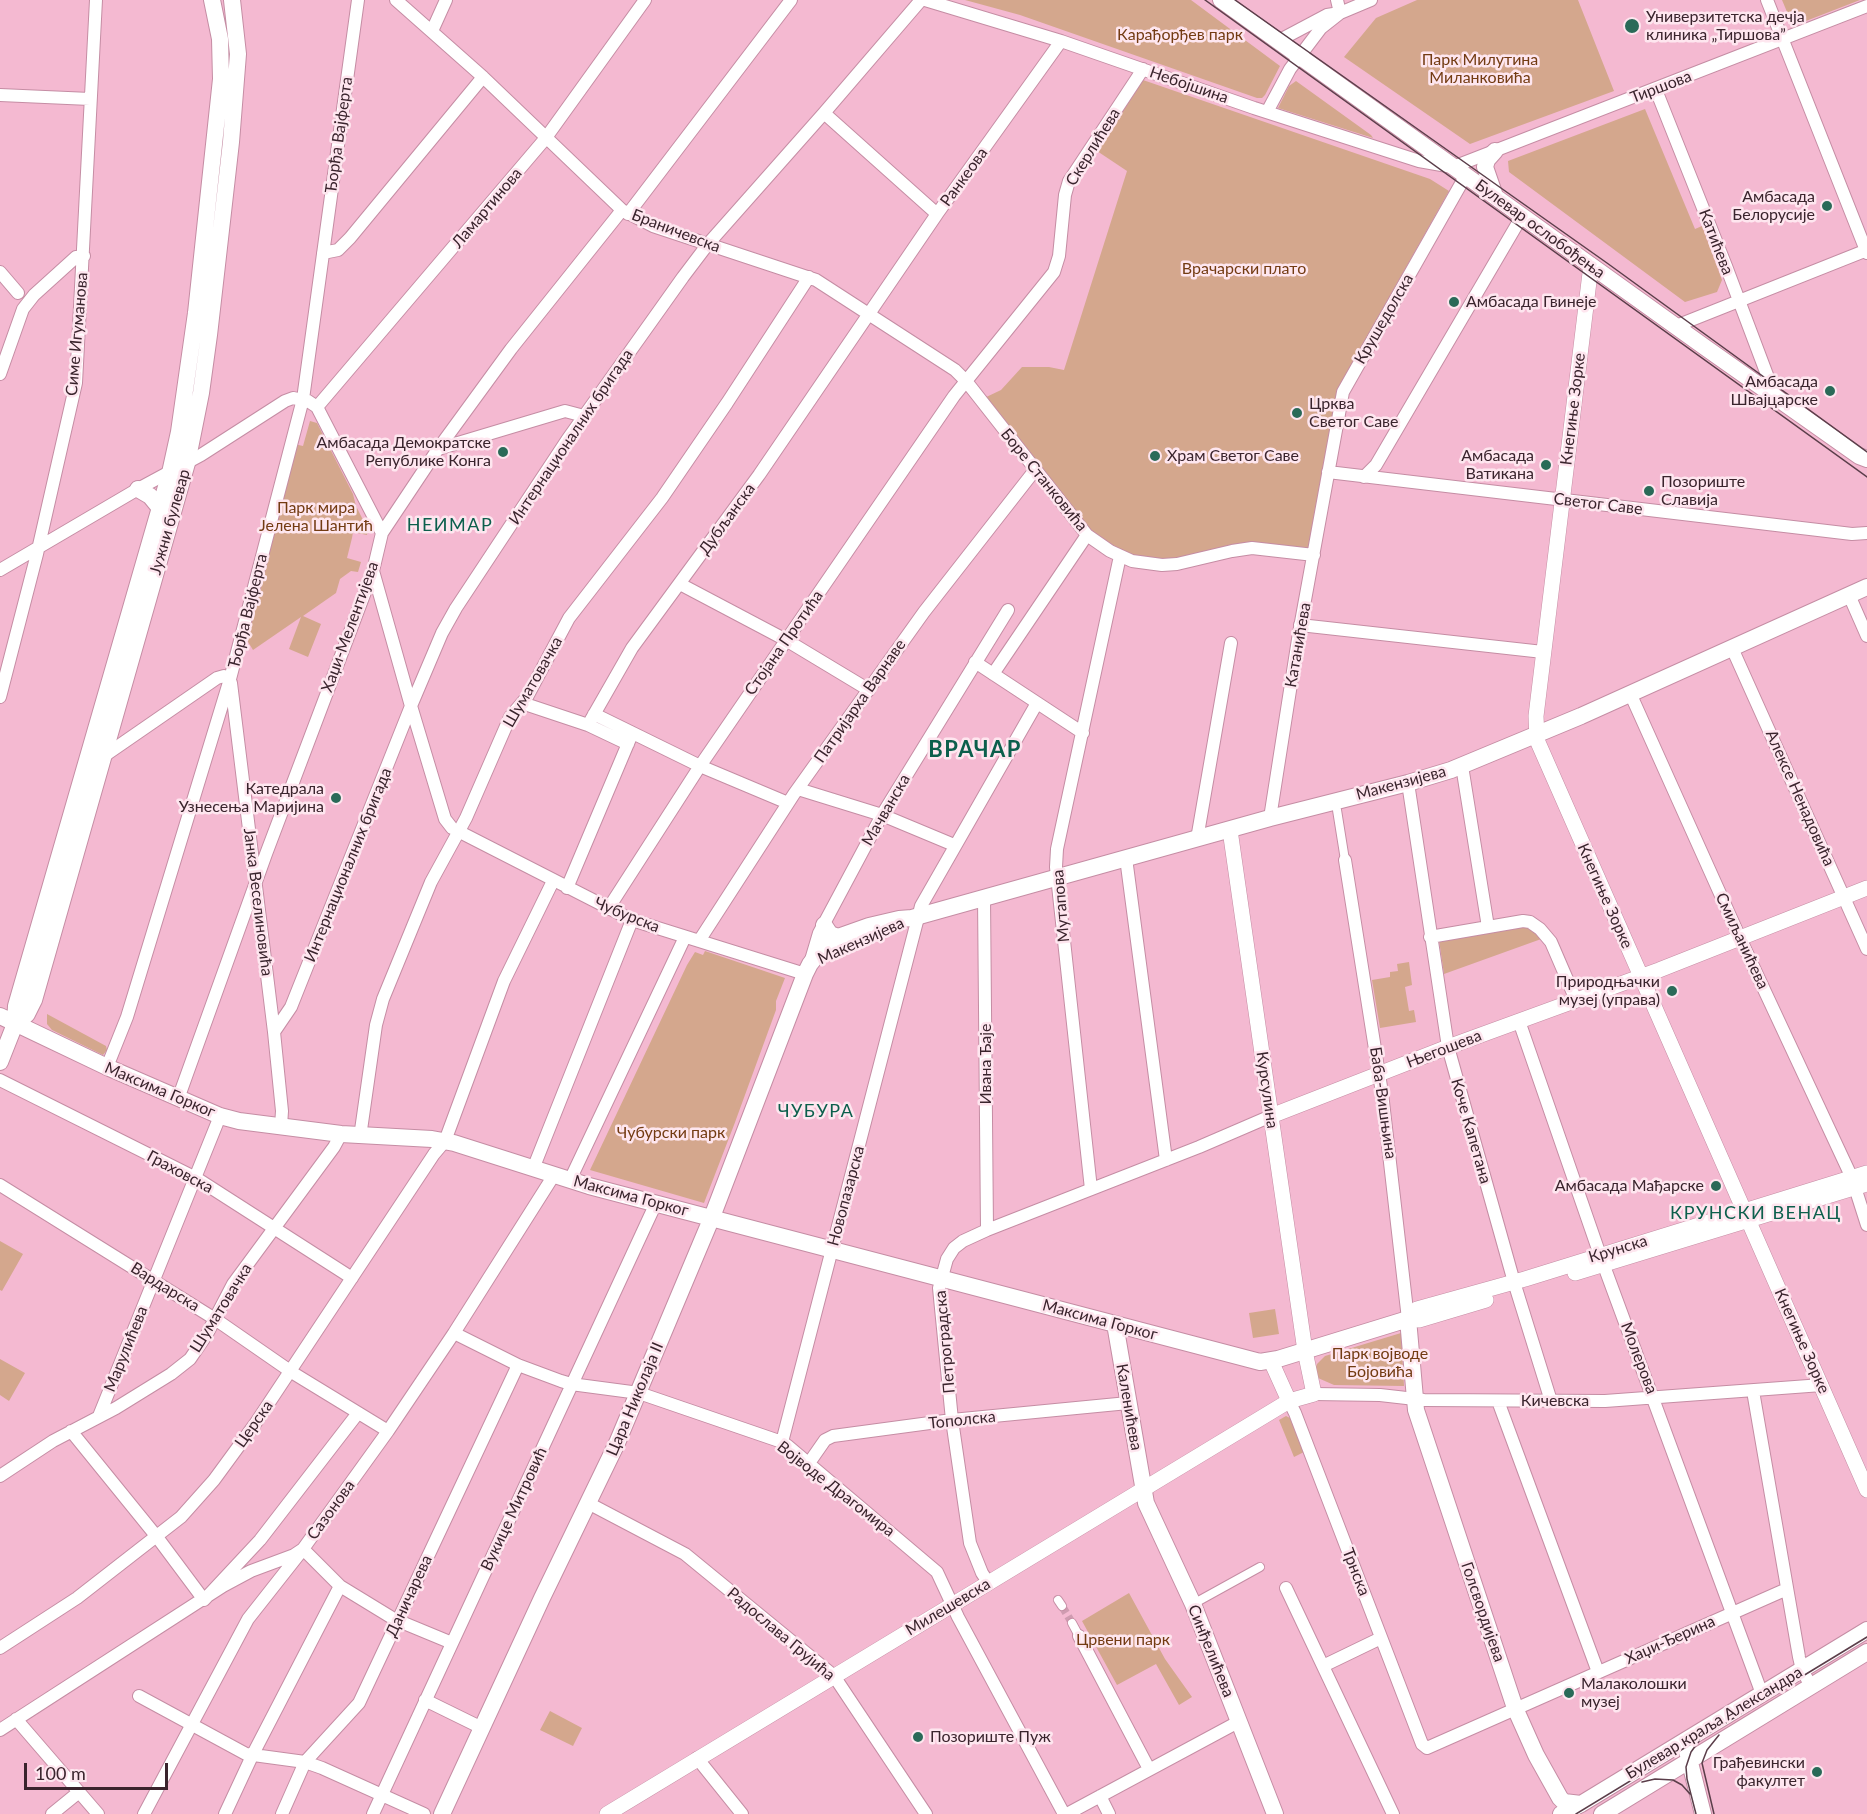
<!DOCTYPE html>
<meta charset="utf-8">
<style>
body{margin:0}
#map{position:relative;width:1867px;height:1814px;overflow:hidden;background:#f4b9d1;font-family:Lato,sans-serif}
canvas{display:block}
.scale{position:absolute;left:24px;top:1763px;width:144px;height:27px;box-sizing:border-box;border:3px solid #3a242d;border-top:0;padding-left:8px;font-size:18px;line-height:21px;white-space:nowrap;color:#3a242d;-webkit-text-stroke:4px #fee6ef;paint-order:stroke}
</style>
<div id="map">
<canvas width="1867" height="1814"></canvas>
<div class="scale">100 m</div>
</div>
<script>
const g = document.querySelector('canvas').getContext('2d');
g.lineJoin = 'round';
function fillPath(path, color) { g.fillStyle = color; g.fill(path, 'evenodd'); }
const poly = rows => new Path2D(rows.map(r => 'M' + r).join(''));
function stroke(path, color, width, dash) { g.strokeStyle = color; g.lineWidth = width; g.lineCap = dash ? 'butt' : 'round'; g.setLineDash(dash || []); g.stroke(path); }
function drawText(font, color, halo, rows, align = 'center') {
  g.font = font + ' Lato,sans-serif'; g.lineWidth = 5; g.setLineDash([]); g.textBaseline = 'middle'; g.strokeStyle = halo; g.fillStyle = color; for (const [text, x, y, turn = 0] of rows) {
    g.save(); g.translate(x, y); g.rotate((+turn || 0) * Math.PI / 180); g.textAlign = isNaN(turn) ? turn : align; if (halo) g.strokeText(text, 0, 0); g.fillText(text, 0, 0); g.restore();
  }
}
fillPath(poly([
 [965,0,1191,0,1280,66,1265,95,1262,98,1257,98,1020,15],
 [1417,0,1578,0,1614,91,1470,144,1344,57,1376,18],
 [1782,0,1860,0,1793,26],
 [1143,80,1430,179,1449,191,1337,390,1308,554,1264,549,1162,565,1098,544,980,400,1001,390,1022,367,1049,367,1064,370,1127,171,1097,151],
 [1296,81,1371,135,1373,138,1278,108,1289,86],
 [1645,109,1695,229,1702,226,1722,280,1717,292,1685,302,1509,172,1508,161],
 [310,421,317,423,353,494,356,506,368,530,367,535,353,532,352,538,347,558,361,562,358,572,351,571,340,579,336,593,303,616,321,624,308,657,289,649,301,617,253,650,245,637,294,444,303,446],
 [1526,925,1544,938,1444,974,1439,940],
 [705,951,785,978,776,1001,776,1010,734,1125,704,1203,590,1170,687,965,695,952,703,955],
 [1409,962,1412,985,1405,987,1409,1011,1414,1010,1416,1022,1380,1028,1372,980,1390,977,1390,972,1398,971,1397,964],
 [47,1014,106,1046,107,1050,103,1055,52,1030,47,1024],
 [0,1241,23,1254,2,1291,0,1290],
 [1275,1309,1279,1334,1253,1338,1249,1313],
 [1401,1333,1404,1386,1334,1385,1318,1378,1315,1370,1317,1364,1325,1356],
 [0,1359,25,1373,9,1401,0,1395],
 [1286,1416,1290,1418,1304,1452,1294,1457,1279,1420],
 [1129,1593,1165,1659,1192,1697,1179,1705,1156,1664,1117,1685,1082,1621],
 [550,1711,582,1728,573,1746,540,1730]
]), '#d4a78d');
stroke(poly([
 [1062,1606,1072,1623]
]), '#cf9bb0', 8, [8, 4]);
const pedestrian = poly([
 [1337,810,1345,860],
 [1058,1600,1062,1606],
 [1193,1604,1260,1567],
 [1072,1623,1079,1636]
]);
const minor = poly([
 [396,0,483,77,622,210,653,226,816,280,955,370,966,381,1087,535,1110,551,1132,561,1162,565,1177,564,1232,551,1252,548,1314,555],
 [925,0,1061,41,1254,108,1419,161,1453,167,1867,6],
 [1767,0,1867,253],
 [432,31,446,0],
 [1278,41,1327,15,1340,13,1337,0],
 [1656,90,1726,266,1775,396],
 [0,95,90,99],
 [1267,112,1290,69,1321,28,1340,13,1371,0],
 [824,113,937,214],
 [628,214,791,0],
 [323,253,338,250,350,238,483,77],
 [0,272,18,293],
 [1676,326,1867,250],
 [0,374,23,309,34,295,76,257,84,256],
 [317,407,545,139,645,0],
 [438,449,565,411,584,416],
 [1328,472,1852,534,1867,533],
 [1364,477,1376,465,1522,216],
 [0,570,138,489,201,455,285,401,293,398,308,401,317,407,382,533],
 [373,571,411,706,445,819,452,828,632,920,805,974],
 [680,584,786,640,869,690],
 [1849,595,1867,636],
 [1300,625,1543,652],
 [1732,648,1867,949],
 [975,662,1083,733],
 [993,674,1087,535],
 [231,683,274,1032,282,1111,281,1126],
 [1630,693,1740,938,1852,1178,1867,1225],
 [0,697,37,554,76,383,96,0],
 [522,703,588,725,628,744],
 [594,714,700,766,788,803],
 [588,725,632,648,759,475,937,214,1061,41],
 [104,756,217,678,224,676,230,679],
 [1462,766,1488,927],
 [1408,783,1448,1047,1514,1282,1551,1401],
 [798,789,882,815,954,845],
 [1270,818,1299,633,1343,392,1466,175],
 [1197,839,1231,643],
 [1126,858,1166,1160],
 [1345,860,1382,1093,1408,1319],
 [567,888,632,734],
 [984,898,987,1230],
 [608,909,700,766,954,396,1054,272,1059,256,1065,195,1069,181,1143,69],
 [1430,937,1523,921,1530,922,1540,929,1551,942,1576,1000],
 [699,941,794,794,924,612,1035,470],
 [811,960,819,933,882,815,1008,610],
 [1519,1021,1600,1255,1762,1694],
 [274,1032,291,1007,411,706,442,633,456,608,567,440,683,277,708,244,824,113,921,0],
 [107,1067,127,1017,230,679,303,399,358,0],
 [0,1080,196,1178,352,1278],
 [178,1099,266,854,373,571,382,533,438,449,511,349,622,210],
 [360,1137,376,1025,383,999,431,882,466,818,510,717,527,697,569,618,662,498,727,403,809,277],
 [533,1169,632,920],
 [570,1180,685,937],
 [0,1185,215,1319,293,1373,388,1431],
 [1091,1189,1056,867,1057,849,1120,556],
 [454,1333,518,1365,561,1381,571,1384,639,1393,782,1442,788,1446,937,1572,958,1617,1064,1814],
 [1753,1391,1799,1657,1802,1670,1811,1686],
 [1314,1394,1380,1395,1424,1400,1605,1401,1822,1385],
 [1289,1401,1295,1413,1422,1744,1427,1748,1787,1589],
 [1498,1401,1598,1672],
 [99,1416,220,1116],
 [71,1431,157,1537,204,1600,260,1540,358,1413],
 [782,1442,921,906,1037,703],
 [809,1463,825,1440,833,1436,952,1420,1128,1403],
 [0,1476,53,1441,116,1408,171,1374,190,1359,207,1334,233,1284,334,1147,341,1134],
 [588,1503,685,1554,834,1676,926,1814],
 [303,1549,340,1586,394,1619,452,1643],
 [988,1582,982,1573,970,1543,952,1420,939,1288,947,1259,954,1248,963,1241,987,1230,1199,1147,1271,1116],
 [1286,1588,1393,1814],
 [1079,1636,1149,1769],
 [0,1648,77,1598,181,1517,214,1480,255,1424,434,1154,445,1141,504,981,553,881],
 [1323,1666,1381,1638],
 [139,1696,246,1754,305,1762,322,1768,424,1814],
 [425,1700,482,1728],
 [16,1719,98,1814],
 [0,1730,223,1586,251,1571,294,1555,303,1549,388,1431,454,1333,554,1175],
 [697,1758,742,1814],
 [1100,1796,1109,1814],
 [52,1814,79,1792],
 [144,1814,248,1619,300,1553],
 [225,1814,252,1756,340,1586],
 [282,1814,305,1762,359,1703,518,1365],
 [373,1814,656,1203],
 [1067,1814,1240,1721]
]);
const tertiary = poly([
 [1591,265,1536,716,1537,740,1867,1490],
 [1271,1116,1448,1047,1659,970,1867,888],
 [1575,1273,1867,1184],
 [1408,1319,1417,1309,1525,1279,1867,1173],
 [1408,1319,1419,1320,1486,1300],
 [1271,1361,1289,1401],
 [607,1814,1289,1401,1314,1394,1305,1351,1273,1130,1230,830]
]);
const secondary = poly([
 [1221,0,1706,348,1859,456,1867,459],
 [1495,151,1487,160,1485,167,1495,196],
 [138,489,150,496,159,507],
 [824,925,830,934,838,937],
 [0,1016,107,1067,220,1116,239,1121,341,1134,432,1139,454,1143,589,1186,1260,1362,1278,1359,1408,1319,1416,1410,1515,1708,1536,1755,1560,1798,1564,1802,1581,1804],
 [15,1024,27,1014,34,1000,187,463,201,393,209,335,231,142,238,54,232,0],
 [0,1062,15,1024,16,1006,170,473,179,432,196,313,221,79,220,39,212,0],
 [1115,1324,1146,1503,1193,1604,1275,1814],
 [1687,1751,1703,1814],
 [442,1814,542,1598,617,1443,712,1217,805,974,810,964,825,945,838,937,869,926,899,919,912,918,1270,818,1408,783,1451,770,1581,716,1867,587],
 [1561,1814,1581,1804,1867,1630],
 [1602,1814,1867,1652]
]);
stroke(pedestrian, '#c58da4', 10);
stroke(minor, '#c58da4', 14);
stroke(tertiary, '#c58da4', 16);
stroke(secondary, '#c58da4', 18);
stroke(pedestrian, '#fff', 8);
stroke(minor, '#fff', 12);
stroke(tertiary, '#fff', 15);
stroke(secondary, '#fff', 16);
stroke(poly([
 [1205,0,1867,477],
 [1235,0,1607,263,1867,452],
 [1642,1782,1655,1779,1673,1780,1682,1785,1690,1794],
 [1576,1814,1867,1637],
 [1696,1814,1687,1779,1686,1767,1691,1752,1699,1741],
 [1714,1814,1702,1763,1707,1750,1719,1735]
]), '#5b3e4a', 1.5);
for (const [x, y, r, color] of [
 [1632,26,8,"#2a6a58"],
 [1827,206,6,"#2a6a58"],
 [1454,302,6,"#2a6a58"],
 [1830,391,6,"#2a6a58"],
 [1297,413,6,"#2a6a58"],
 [503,452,6,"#2a6a58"],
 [1155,456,6,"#2a6a58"],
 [1546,465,6,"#2a6a58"],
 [1649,491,6,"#2a6a58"],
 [336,798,6,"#2a6a58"],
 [1672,991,6,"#2a6a58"],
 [1716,1186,6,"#2a6a58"],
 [1569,1693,6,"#2a6a58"],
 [918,1737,6,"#2a6a58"],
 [1817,1772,6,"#2a6a58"]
]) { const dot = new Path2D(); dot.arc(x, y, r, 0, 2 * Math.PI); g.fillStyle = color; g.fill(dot); stroke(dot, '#fee6ef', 2); }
drawText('16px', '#3a242d', '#fee6ef', [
 ["Универзитетска дечја",1646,17,"left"],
 ["клиника „Тиршова”",1646,35,"left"],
 ["Амбасада",1815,197],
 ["Белорусије",1815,215],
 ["Амбасада Гвинеје",1466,302,"left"],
 ["Амбасада",1818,382],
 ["Швајцарске",1818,400],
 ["Црква",1309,404,"left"],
 ["Светог Саве",1309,422,"left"],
 ["Амбасада Демократске",491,443],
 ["Републике Конга",491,461],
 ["Храм Светог Саве",1167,456,"left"],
 ["Амбасада",1534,456],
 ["Ватикана",1534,474],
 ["Позориште",1661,482,"left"],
 ["Славија",1661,500,"left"],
 ["Катедрала",324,789],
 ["Узнесења Маријина",324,807],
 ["Природњачки",1660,982],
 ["музеј (управа)",1660,1000],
 ["Амбасада Мађарске",1704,1186],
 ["Малаколошки",1581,1684,"left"],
 ["музеј",1581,1702,"left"],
 ["Позориште Пуж",930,1737,"left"],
 ["Грађевински",1805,1763],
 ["факултет",1805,1781]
], 'right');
drawText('16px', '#733b12', '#fee6ef', [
 ["Карађорђев парк",1180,35],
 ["Парк Милутина",1480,60],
 ["Миланковића",1480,78],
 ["Врачарски плато",1244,269],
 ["Парк мира",316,508],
 ["Јелена Шантић",316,526],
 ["Чубурски парк",671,1133],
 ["Парк војводе",1380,1354],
 ["Бојовића",1380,1372],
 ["Црвени парк",1123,1640]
]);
drawText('16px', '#3a242d', '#fee6ef', [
 ["Небојшина",1189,85,19],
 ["Тиршова",1661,87,-21],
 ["Ђорђа Вајферта",339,135,-82],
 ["Скерлићева",1093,147,-58],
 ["Ранкеова",964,177,-54],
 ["Ламартинова",487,208,-50],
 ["Булевар ослобођења",1540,229,36],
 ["Браничевска",676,231,21],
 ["Катићева",1716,242,69],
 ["Крушедолска",1384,319,-60],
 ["Симе Игуманова",77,334,-85],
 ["Кнегиње Зорке",1573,409,-83],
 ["Интернационалних бригада",571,437,-56],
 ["Боре Станковића",1044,480,51],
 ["Светог Саве",1598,504,7],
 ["Дубљанска",727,519,-54],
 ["Јужни булевар",170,522,-74],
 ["Ђорђа Вајферта",248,611,-76],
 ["Хаџи-Мелентијева",350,627,-70],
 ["Стојана Протића",784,643,-55],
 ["Катанићева",1298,645,-80],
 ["Шуматовачка",533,682,-60],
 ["Патријарха Варнаве",860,701,-55],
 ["Макензијева",1401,783,-15],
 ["Алексе Ненадовића",1800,798,66],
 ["Мачванска",886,810,-60],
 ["Интернационалних бригада",348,865,-68],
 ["Кнегиње Зорке",1605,896,66],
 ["Јанка Веселиновића",258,902,83],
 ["Мутапова",1061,906,-95],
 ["Чубурска",627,915,22],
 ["Макензијева",861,941,-24],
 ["Смиљанићева",1742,941,65],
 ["Његошева",1444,1049,-21],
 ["Ивана Ђаје",986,1064,-90],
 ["Максима Горког",160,1090,23],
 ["Курсулина",1267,1090,82],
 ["Баба-Вишњина",1383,1103,82],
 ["Коче Капетана",1471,1131,74],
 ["Граховска",180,1172,28],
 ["Максима Горког",631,1196,15],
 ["Новопазарска",846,1196,-75],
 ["Крунска",1618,1249,-17],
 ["Вардарска",165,1287,32],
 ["Шуматовачка",221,1308,-58],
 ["Максима Горког",1100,1320,15],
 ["Кнегиње Зорке",1802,1341,66],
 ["Петроградска",945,1342,-95],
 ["Марулићева",126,1349,-68],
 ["Молерова",1639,1358,69],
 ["Цара Николаја II",635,1399,-67],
 ["Кичевска",1555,1401],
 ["Каленићева",1129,1407,80],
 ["Тополска",962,1420,-6],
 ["Церска",254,1424,-55],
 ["Војводе Драгомира",836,1489,38],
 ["Вукице Митровић",514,1509,-65],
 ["Сазонова",331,1510,-54],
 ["Трнска",1356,1572,69],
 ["Даничарева",409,1596,-65],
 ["Милешевска",948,1607,-31],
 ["Голсвордијева",1483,1612,71],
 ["Радослава Грујића",781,1634,40],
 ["Хаџи-Ђерина",1670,1640,-24],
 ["Синђелићева",1211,1651,68],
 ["Булевар краља Александра",1714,1723,-31]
]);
g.letterSpacing = '1.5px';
drawText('18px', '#0c5f4c', '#fee6ef', [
 ["НЕИМАР",450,525],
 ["ЧУБУРА",816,1111],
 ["КРУНСКИ ВЕНАЦ",1756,1213]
]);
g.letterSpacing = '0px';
g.letterSpacing = '1.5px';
drawText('bold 22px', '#0c5f4c', '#fee6ef', [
 ["ВРАЧАР",975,750]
]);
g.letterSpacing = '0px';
</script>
